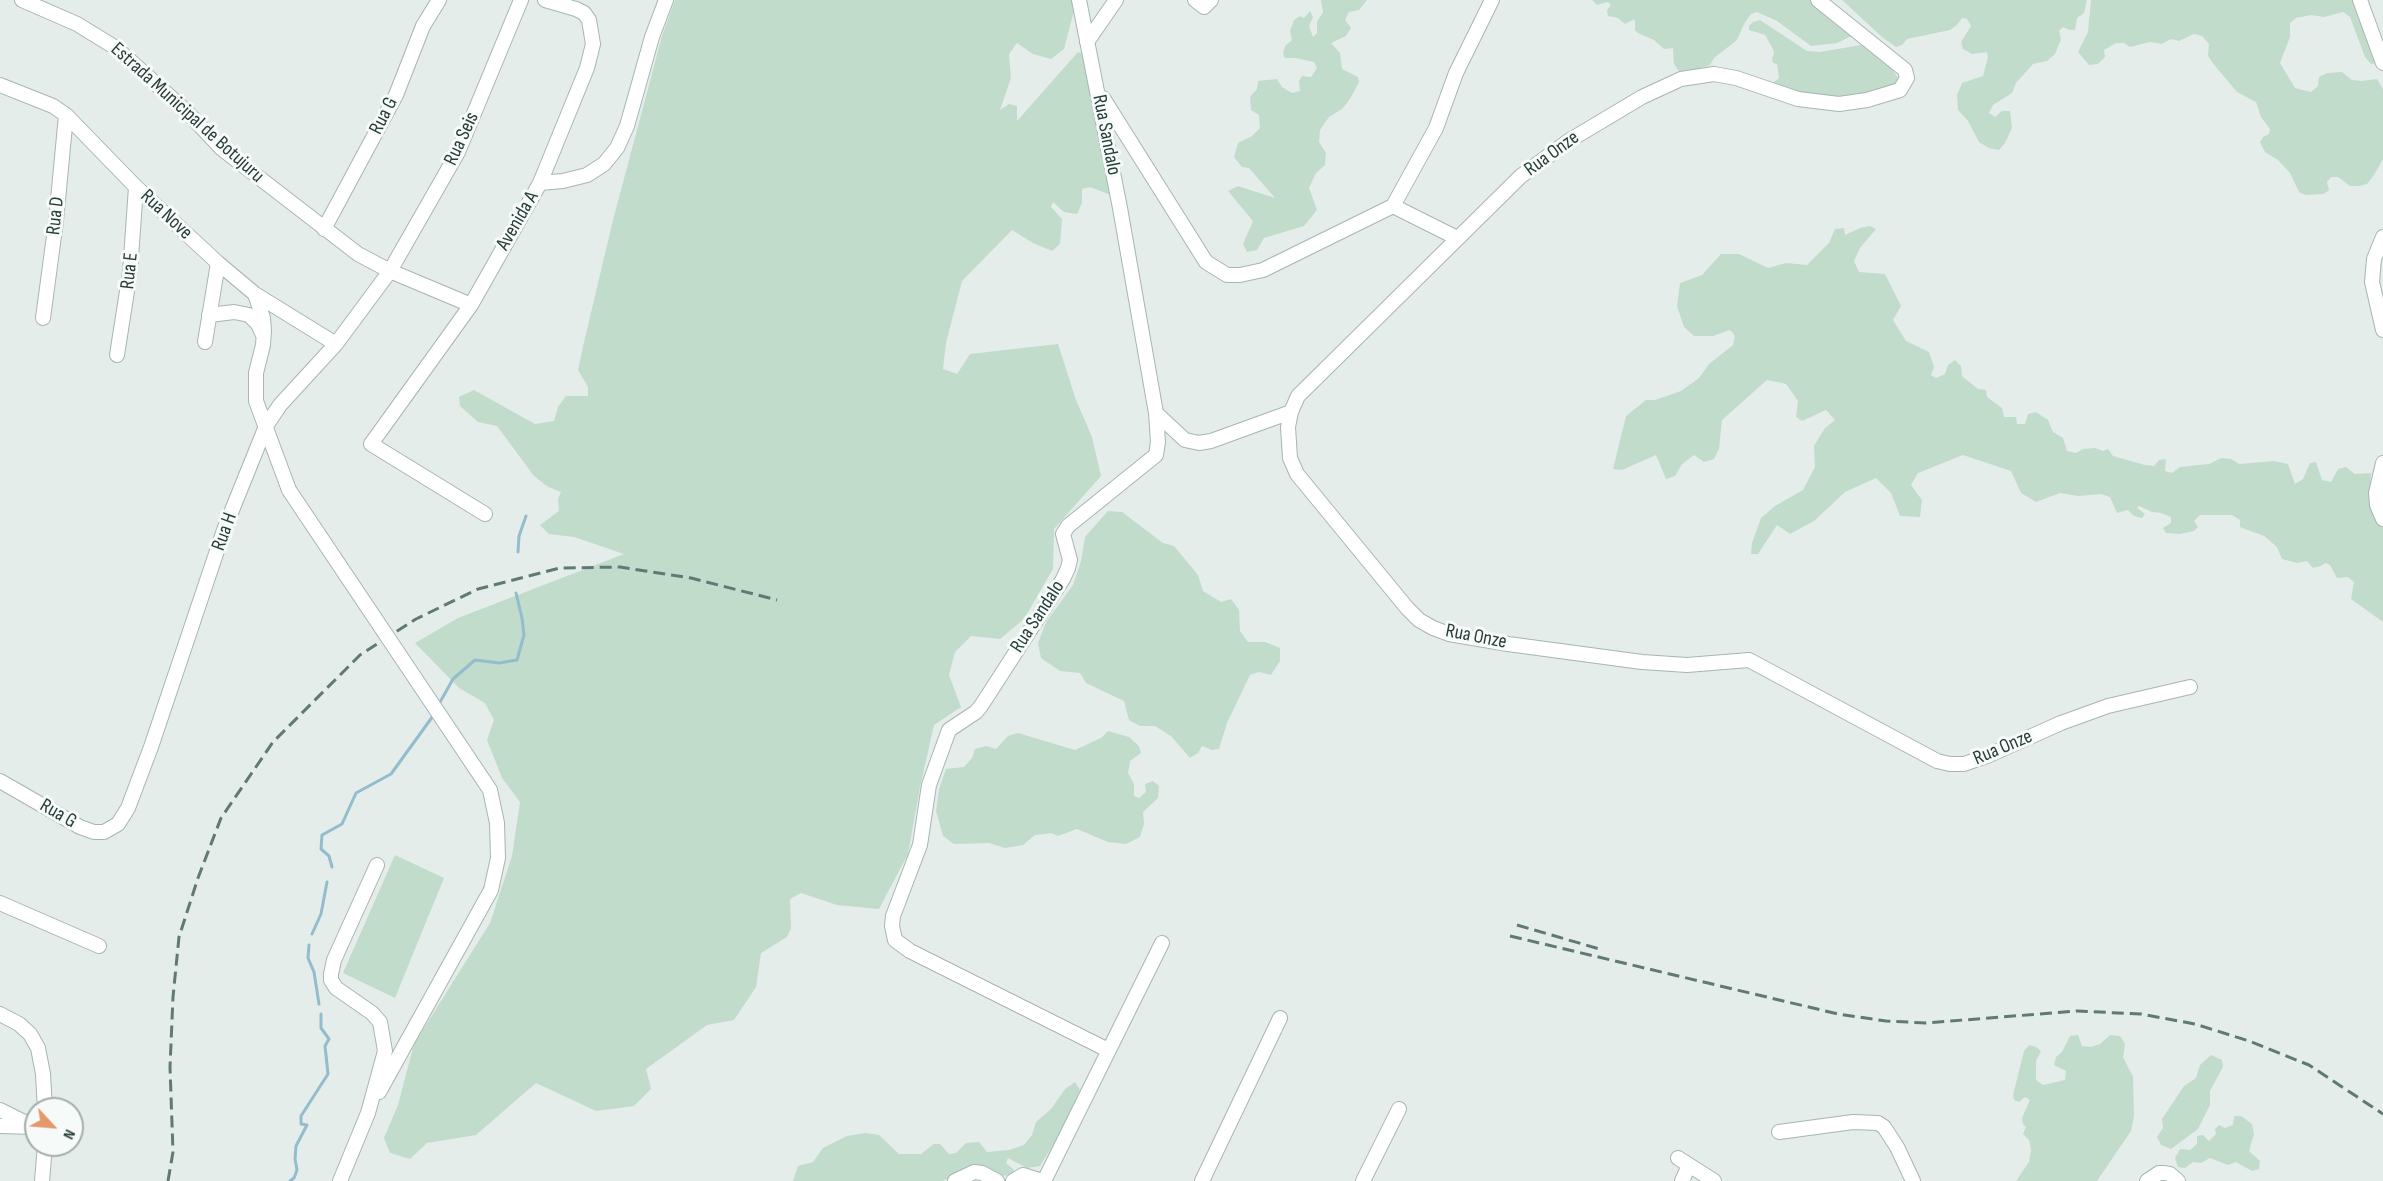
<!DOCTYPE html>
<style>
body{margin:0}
#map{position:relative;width:2383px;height:1181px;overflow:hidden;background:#e5edeb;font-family:"Sofia Sans Condensed",sans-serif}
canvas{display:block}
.north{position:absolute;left:24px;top:1097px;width:60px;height:60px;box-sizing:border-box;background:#f6faf8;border:2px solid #a3aeac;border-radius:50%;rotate:116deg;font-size:16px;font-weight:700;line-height:24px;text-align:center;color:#263d3a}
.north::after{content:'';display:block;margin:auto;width:21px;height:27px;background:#e5986c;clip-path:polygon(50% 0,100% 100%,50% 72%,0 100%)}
</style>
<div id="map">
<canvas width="2383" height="1181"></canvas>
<div class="north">N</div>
</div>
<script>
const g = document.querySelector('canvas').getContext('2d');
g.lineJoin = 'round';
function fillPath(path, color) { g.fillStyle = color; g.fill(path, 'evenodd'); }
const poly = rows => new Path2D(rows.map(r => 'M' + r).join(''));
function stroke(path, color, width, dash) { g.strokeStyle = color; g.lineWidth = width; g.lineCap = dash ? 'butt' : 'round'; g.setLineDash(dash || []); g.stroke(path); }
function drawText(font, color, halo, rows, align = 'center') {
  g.font = font + ' "Sofia Sans Condensed",sans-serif'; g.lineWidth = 6; g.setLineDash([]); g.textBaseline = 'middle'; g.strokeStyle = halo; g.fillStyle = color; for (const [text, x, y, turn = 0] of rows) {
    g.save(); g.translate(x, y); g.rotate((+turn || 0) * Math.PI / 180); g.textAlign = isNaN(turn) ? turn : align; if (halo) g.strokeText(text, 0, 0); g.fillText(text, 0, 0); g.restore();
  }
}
fillPath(poly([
 [675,0,1073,0,1075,7,1064,49,1051,59,1033,54,1017,43,1009,54,1011,78,1000,110,1009,104,1017,106,1017,121,1078,52,1083,54,1111,195,1090,187,1082,189,1082,203,1077,214,1064,212,1053,202,1051,207,1062,219,1060,244,1052,251,1033,243,1012,230,962,281,946,343,943,369,957,374,970,354,1058,344,1076,400,1092,437,1101,476,1054,529,1053,569,1024,619,1000,639,971,636,955,652,949,675,961,707,934,725,920,787,908,854,879,909,837,905,801,893,790,899,791,928,787,937,761,953,756,987,734,1020,707,1025,646,1069,651,1089,634,1106,596,1111,536,1083,476,1135,427,1143,410,1159,390,1153,384,1138,398,1105,414,1044,490,923,512,856,520,802,502,778,487,740,494,720,485,703,459,688,415,643,458,618,624,554,574,537,549,534,540,525,559,511,558,499,561,492,548,487,534,476,497,426,478,422,460,406,459,397,474,390,535,424,554,421,558,407,566,396,588,396,588,387,578,370,584,342,613,220,662,36],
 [1321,0,1367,0,1359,10,1349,12,1345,20,1351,28,1346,36,1331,43,1340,53,1342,69,1358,77,1359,82,1350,99,1342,109,1329,117,1320,130,1319,142,1326,153,1325,165,1316,173,1309,188,1317,210,1304,226,1264,238,1257,250,1247,252,1243,244,1253,221,1228,191,1238,186,1275,198,1249,168,1242,167,1234,157,1238,143,1252,136,1260,128,1259,115,1251,110,1250,97,1257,89,1258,81,1277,79,1282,87,1292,93,1300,91,1299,81,1302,76,1311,77,1317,68,1314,62,1296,58,1285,58,1283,54,1285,46,1292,40,1290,31,1294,20,1300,16,1304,18,1310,11,1313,17,1309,26,1313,37,1317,33,1317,22,1323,12],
 [1592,0,1814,0,1854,35,1837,43,1811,46,1777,21,1757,12,1751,14,1744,24,1737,40,1714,58,1710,65,1691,71,1679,71,1674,64,1673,48,1664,49,1654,40,1638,33,1635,30,1635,19,1625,24,1618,18,1608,16,1607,10,1611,5,1608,2,1597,5],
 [1842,0,2087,0,2084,13,2077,18,2075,30,2070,30,2063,27,2059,31,2061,39,2055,54,2047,61,2033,64,2016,83,2012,93,1993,105,1989,113,1995,117,2002,111,2010,111,2012,128,2005,143,1999,150,1989,148,1979,142,1968,121,1958,110,1957,95,1962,83,1983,76,1988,57,1987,52,1972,54,1963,49,1961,42,1971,26,1967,19,1962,18,1957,25,1950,30,1907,39,1902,45,1896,47,1882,37],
 [2091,0,2357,0,2377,63,2371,64,2365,57,2350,17,2343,12,2324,17,2311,15,2296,18,2290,23,2290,37,2280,63,2295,88,2311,92,2318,86,2319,77,2327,73,2342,72,2352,80,2361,81,2377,79,2383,89,2383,159,2374,175,2367,184,2359,186,2350,186,2338,177,2331,177,2327,182,2329,190,2324,194,2306,195,2299,192,2290,173,2278,160,2265,152,2260,142,2263,137,2269,134,2270,129,2261,117,2256,102,2237,92,2215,66,2208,56,2209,44,2202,36,2194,34,2179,41,2171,39,2162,44,2150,42,2130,47,2124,43,2116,43,2104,50,2105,57,2098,64,2089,65,2078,52,2088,32],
 [1760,20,1807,51,1820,52,1861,45,1889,66,1899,79,1898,82,1891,89,1837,99,1826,95,1821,98,1775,87,1773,83,1779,78,1777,64,1773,63,1772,58,1774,54,1773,49,1765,35,1749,30,1749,26,1753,22],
 [1870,226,1876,229,1860,248,1854,261,1859,272,1885,274,1901,306,1893,320,1906,341,1929,352,1934,367,1931,375,1936,378,1945,374,1948,365,1955,360,1961,366,1962,376,1978,389,1986,390,1987,397,2002,408,2004,417,2016,417,2017,424,2025,424,2028,414,2036,412,2048,420,2053,432,2063,438,2067,451,2076,453,2083,449,2095,448,2103,451,2108,449,2113,456,2145,465,2154,466,2159,460,2166,459,2165,471,2172,473,2180,467,2209,464,2221,458,2231,459,2239,464,2274,461,2288,464,2295,484,2303,479,2310,463,2316,462,2322,480,2331,482,2338,469,2346,467,2355,474,2371,473,2370,496,2383,525,2383,622,2351,599,2354,582,2348,577,2337,578,2330,565,2325,563,2321,566,2313,568,2307,561,2297,563,2282,559,2277,547,2264,536,2240,527,2240,520,2232,515,2200,515,2194,521,2198,527,2194,531,2180,534,2166,533,2163,528,2171,523,2171,517,2161,513,2152,512,2139,506,2137,508,2145,514,2142,518,2134,516,2128,510,2117,513,2110,497,2101,494,2078,496,2060,493,2036,502,2021,493,2011,471,1963,455,1918,473,1911,485,1922,500,1920,517,1900,516,1891,493,1876,478,1845,492,1814,521,1790,534,1777,525,1758,554,1751,554,1752,543,1761,518,1775,506,1803,490,1815,467,1814,446,1825,428,1835,420,1826,410,1802,421,1796,417,1798,401,1786,384,1767,380,1722,420,1719,449,1714,459,1704,462,1694,455,1682,464,1675,476,1666,479,1656,455,1622,470,1613,469,1626,416,1646,400,1655,400,1681,391,1699,378,1709,364,1733,345,1735,336,1730,330,1713,336,1694,336,1684,327,1677,306,1680,283,1702,275,1721,254,1739,254,1768,268,1786,263,1807,265,1829,243,1835,229,1844,228,1845,235,1860,228],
 [1108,511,1122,512,1163,543,1174,546,1198,575,1203,591,1221,602,1231,599,1239,610,1240,631,1248,642,1265,642,1280,648,1280,661,1271,675,1259,672,1250,675,1227,723,1219,749,1212,750,1202,746,1198,753,1190,758,1171,736,1155,726,1140,726,1129,720,1124,701,1086,683,1080,673,1060,671,1041,658,1038,643,1046,622,1073,585,1081,561,1085,537],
 [1108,731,1129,737,1139,746,1141,753,1130,761,1128,773,1134,784,1134,796,1139,798,1146,792,1145,784,1153,781,1159,786,1158,798,1143,812,1144,824,1140,837,1126,844,1108,842,1077,829,1058,836,1051,833,1035,835,1023,845,1005,848,989,843,954,844,943,836,936,811,939,789,946,769,964,767,972,758,975,749,986,746,996,749,1008,736,1018,733,1075,750,1101,738],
 [395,855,444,878,395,998,343,973],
 [2078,1035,2082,1046,2091,1047,2100,1044,2110,1035,2120,1036,2125,1044,2123,1057,2133,1077,2134,1116,2131,1131,2097,1181,2016,1181,2029,1162,2031,1150,2029,1140,2023,1134,2026,1127,2023,1124,2022,1118,2030,1100,2025,1097,2019,1102,2014,1100,2013,1095,2024,1051,2029,1045,2036,1047,2041,1051,2036,1061,2036,1080,2043,1085,2065,1080,2066,1071,2054,1065,2056,1057,2062,1052,2070,1036],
 [2211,1055,2222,1060,2223,1067,2210,1091,2210,1105,2198,1129,2171,1149,2161,1145,2157,1137,2163,1128,2162,1119,2184,1086,2196,1078,2200,1065],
 [1075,1082,1080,1090,1063,1129,1040,1166,1027,1168,1008,1158,1006,1163,1014,1170,1013,1175,999,1176,971,1167,943,1181,793,1181,798,1166,813,1162,823,1148,847,1136,865,1133,879,1135,899,1154,921,1154,934,1144,940,1144,949,1154,956,1153,966,1143,979,1142,987,1152,1009,1150,1024,1145,1032,1135,1036,1122,1051,1109,1065,1089],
 [2234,1116,2241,1116,2252,1124,2254,1134,2249,1151,2260,1161,2259,1169,2252,1171,2236,1162,2228,1165,2210,1158,2201,1163,2193,1162,2185,1168,2178,1167,2175,1158,2180,1149,2190,1150,2197,1144,2197,1136,2203,1135,2209,1141,2216,1134,2215,1129,2219,1125,2225,1128,2233,1125]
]), '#c1dccb');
stroke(poly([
 [518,552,519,536,526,516],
 [439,704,453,679,475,660,499,663,517,660,524,635,522,618,516,593],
 [332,867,329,856,321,849,322,835,342,824,356,793,391,774,433,716],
 [312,934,321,914,327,882],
 [309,945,308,958,314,972,319,1004],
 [290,1181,294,1178,297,1170,295,1159,296,1146,307,1125,301,1124,301,1116,328,1074,325,1046,329,1039,321,1028,321,1014]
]), '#93bccc', 3);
const minor = poly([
 [22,0,77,24,116,48,187,112,222,149,358,254,390,271,471,305],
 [1079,0,1120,208,1156,413,1158,442,1156,455,1068,526,1063,534,1070,560,1068,568,1063,579,981,706,976,712,949,730,929,785,920,845,893,916,892,926,895,940,910,951,1108,1050],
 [1195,0,1204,7,1211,0],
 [1818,0,1905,70,1907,78,1900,90,1867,100,1839,104,1798,99,1736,78,1714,74,1681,79,1642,97,1570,140,1521,176,1298,396,1291,412,1288,427,1290,458,1297,474,1407,608,1419,620,1433,628,1449,634,1508,644,1642,662,1687,665,1749,660,1937,761,1950,764,1964,764,1987,756,2061,723,2108,706,2190,687],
 [2360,0,2383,63],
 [1087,42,1116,0],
 [0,85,53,106,66,115,136,187,218,263,255,294,336,344],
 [1103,98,1206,262,1227,275,1240,275,1263,270,1393,206,1436,128,1456,73,1492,0],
 [540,183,563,181,587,175,604,164,617,148,627,126,652,37,666,0],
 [1393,206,1457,238],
 [324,229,396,95,423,26,439,0],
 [2383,237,2374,259,2372,282,2383,330],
 [255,294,263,318,264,331,263,345,256,373,256,401,289,490],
 [209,315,234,312,249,315,258,324,263,335],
 [43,318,56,221,66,115],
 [205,342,218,263],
 [117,355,130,272,136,187],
 [1156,413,1185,440,1199,443,1211,441,1291,412],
 [2383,463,2376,493,2377,505,2383,519],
 [485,514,371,444,471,305,540,183,587,68,593,44,589,20,584,13,576,9,545,0],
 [0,781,80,827,94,832,104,832,118,824,128,808,151,747,224,530,266,426,280,405,336,344,390,271,458,152,521,0],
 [0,903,99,946],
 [0,1014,19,1024,30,1034,38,1048,43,1074,45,1109],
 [379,1092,491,890],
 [0,1110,28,1124],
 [0,1126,36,1127],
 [1779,1132,1853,1122,1878,1123,1884,1127,1897,1147,1913,1181],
 [1678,1158,1714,1181],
 [42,1181,45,1145],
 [340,1181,368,1113,385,1051,380,1022,372,1013,336,988,331,980,331,974,334,960,377,865],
 [955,1181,974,1172,982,1173,997,1181],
 [1013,1181,1023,1175,1042,1181],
 [1044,1181,1162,943],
 [1202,1181,1280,1018],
 [1363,1181,1399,1109],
 [1682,1181,1689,1165],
 [2147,1181,2159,1173,2165,1173,2170,1174,2178,1181]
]);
stroke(minor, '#a8b5b2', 16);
stroke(minor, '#fff', 14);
stroke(poly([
 [1517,925,1603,950],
 [1510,936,1838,1014,1886,1021,1926,1023,2077,1011,2141,1014,2195,1024,2249,1041,2309,1065,2383,1114],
 [168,1181,173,1152,170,1067,173,997,179,937,198,878,221,818,273,742,360,655,416,619,478,589,560,568,620,567,691,578,777,600]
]), '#617975', 3, [12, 6]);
const minorBridge = poly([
 [289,490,490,790,497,823,498,858,491,890]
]);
stroke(minorBridge, '#a8b5b2', 16, []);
stroke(minorBridge, '#fff', 14);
drawText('20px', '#263d3a', '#f6faf8', [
 ["Estrada Municipal de Botujuru",187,113,42],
 ["Rua G",384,116,-63],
 ["Rua Sandalo",1106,135,79],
 ["Rua Seis",462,139,-65],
 ["Rua Onze",1552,154,-36],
 ["Rua Nove",166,215,43],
 ["Rua D",56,216,-84],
 ["Avenida A",518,221,-60],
 ["Rua E",130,271,-84],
 ["Rua H",225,532,-70],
 ["Rua Sandalo",1038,617,-57],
 ["Rua Onze",1476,637,11],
 ["Rua Onze",2003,748,-23],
 ["Rua G",58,814,30]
]);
</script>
